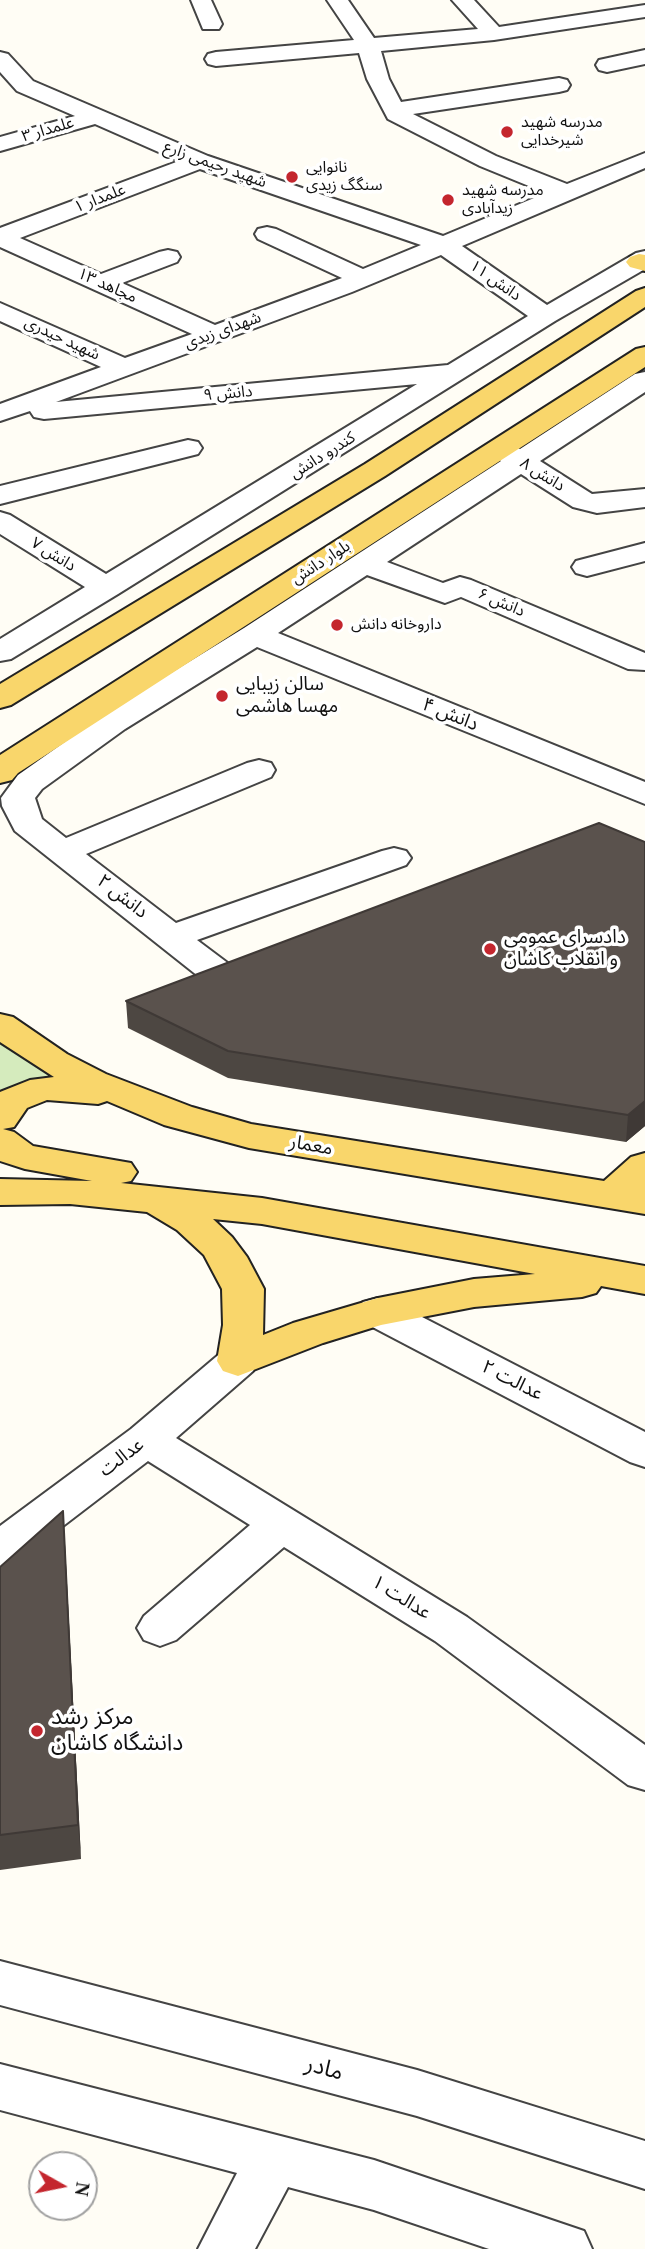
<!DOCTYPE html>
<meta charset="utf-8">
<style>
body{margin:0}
#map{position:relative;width:645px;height:2249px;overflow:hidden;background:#fffdf5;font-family:"Times New Roman",serif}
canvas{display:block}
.north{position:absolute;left:28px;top:2151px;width:70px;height:70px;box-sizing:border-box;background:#fff;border:2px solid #a0a0a0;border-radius:50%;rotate:99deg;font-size:19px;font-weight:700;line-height:28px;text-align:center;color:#111}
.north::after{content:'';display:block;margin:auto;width:24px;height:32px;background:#c4262e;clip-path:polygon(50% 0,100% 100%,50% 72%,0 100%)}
</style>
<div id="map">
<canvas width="645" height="2249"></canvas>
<div class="north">N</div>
</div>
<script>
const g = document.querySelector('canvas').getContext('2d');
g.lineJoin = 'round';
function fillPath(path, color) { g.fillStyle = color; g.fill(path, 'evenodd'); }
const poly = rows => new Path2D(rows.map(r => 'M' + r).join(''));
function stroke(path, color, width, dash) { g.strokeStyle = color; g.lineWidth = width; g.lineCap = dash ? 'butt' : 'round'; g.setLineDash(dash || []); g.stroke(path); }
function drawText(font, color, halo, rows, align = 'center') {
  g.font = font + ' "Times New Roman","Noto Sans Arabic",serif'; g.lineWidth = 7; g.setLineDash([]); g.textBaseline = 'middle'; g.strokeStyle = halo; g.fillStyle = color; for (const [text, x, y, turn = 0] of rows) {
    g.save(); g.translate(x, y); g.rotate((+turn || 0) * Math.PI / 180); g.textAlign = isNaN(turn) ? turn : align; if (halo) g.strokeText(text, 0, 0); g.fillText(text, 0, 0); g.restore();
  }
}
fillPath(poly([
 [0,1037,78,1084,0,1101]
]), '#d5ebbd');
const minor = poly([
 [191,0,211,0,222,24,219,29,203,29,191,0],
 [327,0,348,0,374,38,478,29,452,0,474,0,499,27,645,5,645,17,494,40,381,51,389,79,401,102,559,78,567,80,570,85,567,90,559,92,413,114,496,156,567,184,645,153,645,168,462,246,547,305,636,253,645,251,645,269,555,321,118,594,11,659,0,661,0,639,85,587,0,534,0,512,10,515,106,574,417,384,44,419,34,417,30,411,0,421,0,404,101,367,0,321,0,303,125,358,192,334,0,247,0,228,179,161,95,124,0,151,0,137,75,116,17,91,0,72,0,52,8,54,33,81,208,156,443,236,546,193,480,166,388,119,367,79,359,53,216,66,208,64,205,59,208,54,216,52,354,40,327,0],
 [200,169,421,245,363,269,276,229,267,227,258,229,255,234,258,239,342,278,215,325,122,283,177,262,180,257,177,252,168,250,159,252,101,274,20,238,200,169],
 [441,255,528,316,448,365,56,402,352,292,441,255],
 [645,50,645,64,607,72,599,70,596,65,599,60,645,50],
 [645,372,645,392,540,461,592,494,645,489,645,507,597,513,573,507,521,474,387,562,443,583,460,577,471,580,645,653,645,670,628,669,461,597,445,603,367,575,278,633,645,782,645,804,257,647,125,729,42,789,35,798,42,819,66,838,247,763,259,760,271,763,275,770,271,777,86,854,176,923,382,851,394,848,406,851,411,858,406,865,197,940,229,964,234,972,229,980,216,983,203,980,15,831,2,806,1,798,18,775,103,715,244,628,501,461,487,449,491,443,501,441,520,449,635,374,645,372],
 [188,440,198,442,202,448,198,454,0,504,0,486,188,440],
 [645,543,645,561,587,576,576,573,572,567,576,561,645,543],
 [378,1298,393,1302,645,1432,645,1467,630,1462,363,1322,357,1312,363,1302,378,1298],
 [238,1346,253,1351,259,1361,253,1371,176,1438,467,1617,645,1745,645,1790,628,1785,435,1641,284,1547,176,1640,160,1646,144,1640,137,1628,144,1616,250,1525,148,1461,16,1562,0,1567,0,1526,131,1429,223,1351,238,1346],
 [0,1961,417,2070,645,2141,645,2189,417,2116,0,2005,0,1961],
 [0,2064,374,2160,584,2231,592,2249,489,2249,374,2210,288,2187,255,2249,198,2249,237,2173,0,2110,0,2064]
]);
const major = poly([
 [639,254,645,255,645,271,630,267,626,262,630,257,639,254],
 [645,288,645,307,385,476,11,705,0,708,0,684,365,464,636,291,645,288],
 [645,347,645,367,18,773,12,780,0,783,0,755,636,349,645,347],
 [0,1014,13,1017,67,1054,106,1074,192,1107,251,1124,604,1181,631,1157,645,1153,645,1214,249,1148,164,1125,107,1101,98,1104,47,1100,27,1108,14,1127,3,1129,14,1132,33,1146,131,1163,137,1172,131,1181,121,1183,262,1198,645,1266,645,1294,601,1286,596,1293,582,1297,474,1307,381,1325,323,1343,238,1376,223,1371,217,1361,223,1325,222,1289,204,1255,177,1230,147,1212,70,1204,0,1205,0,1179,92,1181,25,1169,0,1161,0,1092,30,1080,54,1077,0,1042,0,1014],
 [213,1219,262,1224,535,1274,474,1279,378,1298,293,1323,263,1335,264,1289,247,1257,232,1237,213,1219]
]);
stroke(minor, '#444', 4);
stroke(major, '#222', 4);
fillPath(minor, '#fff');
fillPath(major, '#f9d66b');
fillPath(poly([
 [599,823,645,1126,626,1142,228,1078,128,1028,126,1001],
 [65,1544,81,1859,0,1870,0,1567]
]), '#4d4742');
fillPath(poly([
 [645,1101,645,1126,626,1142,628,1115],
 [63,1511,65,1544,81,1859,78,1825]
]), '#3f3936');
const building = poly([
 [599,823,645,842,645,1101,628,1115,228,1051,126,1001,599,823],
 [63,1511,78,1825,0,1835,0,1567,63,1511]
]);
fillPath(building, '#5a524d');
stroke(building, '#3f3936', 2);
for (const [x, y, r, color] of [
 [507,132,7,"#c4262e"],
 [292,177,7,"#c4262e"],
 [448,200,7,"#c4262e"],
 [337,625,7,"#c4262e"],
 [222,696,7,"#c4262e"],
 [490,949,7,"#c4262e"],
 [37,1731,7,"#c4262e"]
]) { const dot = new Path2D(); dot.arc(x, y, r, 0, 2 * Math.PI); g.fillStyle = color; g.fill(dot); stroke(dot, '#fff', 2.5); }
drawText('16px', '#111', '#fff', [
 ["مدرسه شهید",521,123],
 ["شیرخدایی",521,141],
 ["نانوایی",306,168],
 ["سنگگ زیدی",306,186],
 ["مدرسه شهید",462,191],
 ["زیدآبادی",462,209],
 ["داروخانه دانش",351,625]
], 'left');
drawText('16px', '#111', '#fff', [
 ["علمدار ۳",48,130,-16],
 ["شهید رحیمی زارع",215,165,20],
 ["علمدار ۱",100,199,-21],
 ["دانش ۱۱",495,281,35],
 ["مجاهد ۱۳",107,286,24],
 ["شهدای زیدی",223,331,-20],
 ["شهید حیدری",62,339,25],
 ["دانش ۹",228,394,-5],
 ["کندرو دانش",323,456,-32],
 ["دانش ۸",542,475,32],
 ["دانش ۷",53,555,32],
 ["بلوار دانش",321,563,-33],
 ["دانش ۶",501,603,23]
]);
drawText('19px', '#111', '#fff', [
 ["سالن زیبایی",236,685],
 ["مهسا هاشمی",236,707],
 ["دادسرای عمومی",504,938],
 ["و انقلاب کاشان",504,960]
], 'left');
drawText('19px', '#111', '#fff', [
 ["دانش ۴",450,715,22],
 ["دانش ۲",122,897,38],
 ["معمار",311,1146,10],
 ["عدالت ۲",512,1381,27],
 ["عدالت",122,1458,-37],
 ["عدالت ۱",401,1598,32]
]);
drawText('23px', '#111', '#fff', [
 ["مرکز رشد",51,1718],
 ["دانشگاه کاشان",51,1744]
], 'left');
drawText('23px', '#111', '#fff', [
 ["مادر",324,2069,15]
]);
</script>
